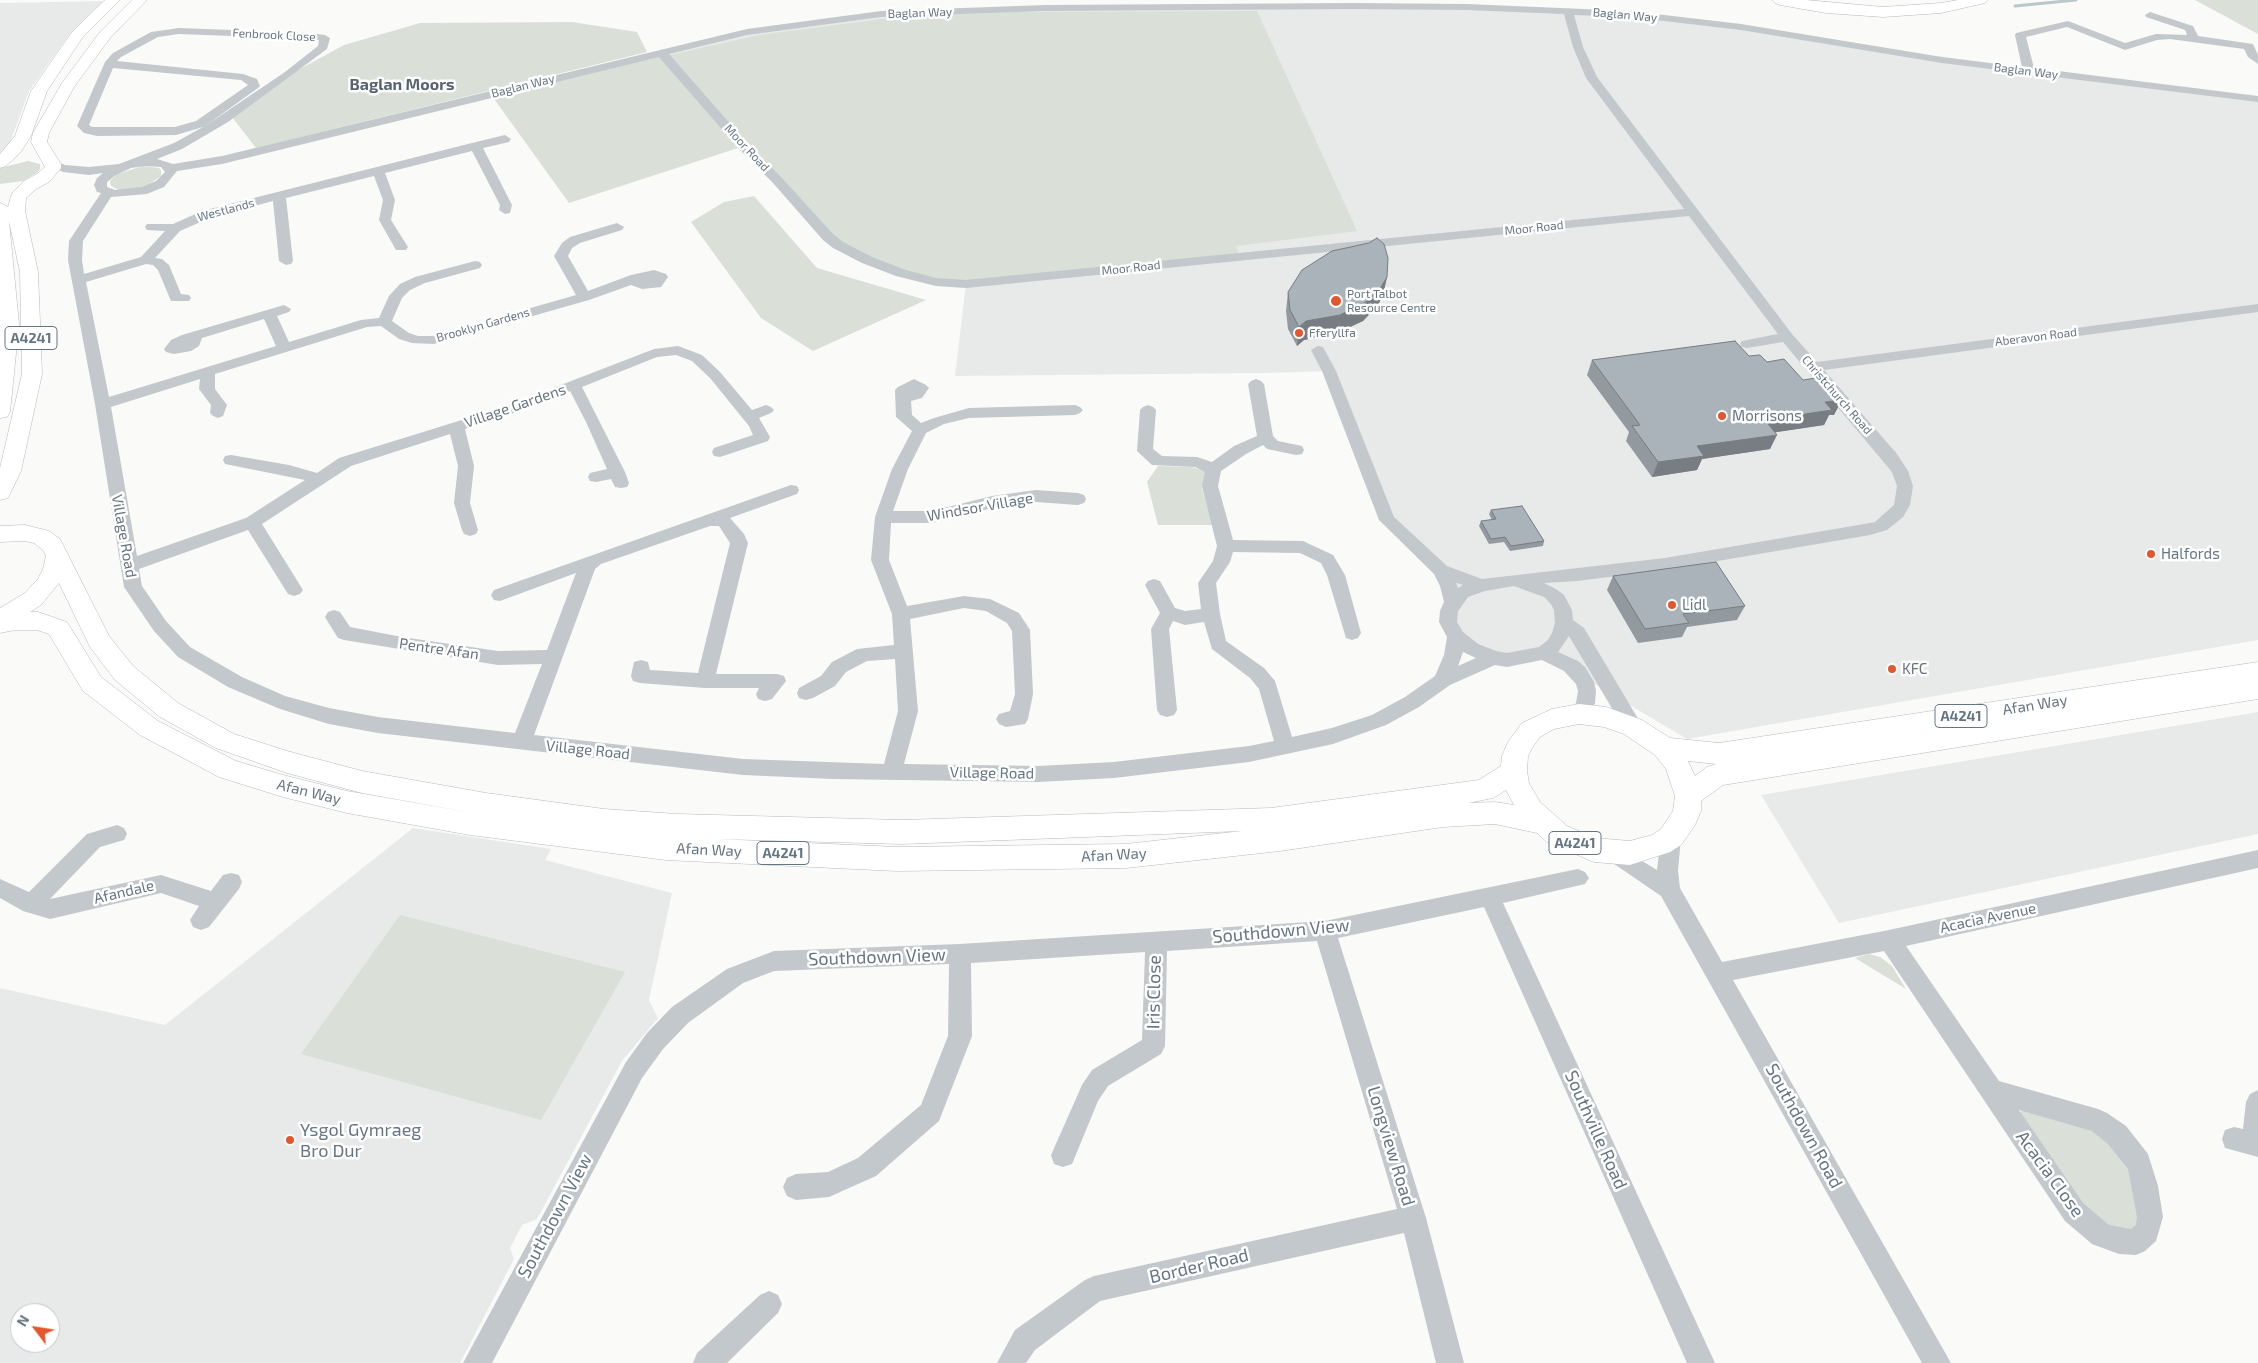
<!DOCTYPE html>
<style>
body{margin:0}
#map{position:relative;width:2258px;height:1363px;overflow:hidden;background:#fafaf8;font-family:"Exo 2",sans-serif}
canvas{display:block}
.north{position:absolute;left:10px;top:1303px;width:50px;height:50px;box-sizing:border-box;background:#fff;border:1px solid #c1c8cd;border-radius:50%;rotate:301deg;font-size:14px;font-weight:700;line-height:20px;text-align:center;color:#657683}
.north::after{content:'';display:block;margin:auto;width:18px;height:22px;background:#e4572e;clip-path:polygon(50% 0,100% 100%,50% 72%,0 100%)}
</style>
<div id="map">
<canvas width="2258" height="1363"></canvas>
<div class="north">N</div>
</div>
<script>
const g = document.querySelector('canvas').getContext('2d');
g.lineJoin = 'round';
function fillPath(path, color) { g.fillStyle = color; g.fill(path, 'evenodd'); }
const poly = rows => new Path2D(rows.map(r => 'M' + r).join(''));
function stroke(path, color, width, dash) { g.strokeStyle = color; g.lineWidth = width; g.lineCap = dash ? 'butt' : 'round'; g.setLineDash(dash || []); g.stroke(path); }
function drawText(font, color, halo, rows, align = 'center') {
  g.font = font + ' "Exo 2",sans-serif'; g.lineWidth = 5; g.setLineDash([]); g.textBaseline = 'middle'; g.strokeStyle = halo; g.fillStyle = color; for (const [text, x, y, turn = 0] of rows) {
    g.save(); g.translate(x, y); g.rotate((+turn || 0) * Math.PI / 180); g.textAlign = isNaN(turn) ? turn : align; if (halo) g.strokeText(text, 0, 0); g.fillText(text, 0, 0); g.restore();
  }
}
fillPath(poly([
 [104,1,69,35,29,91,8,148,0,154,0,3],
 [1352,6,1568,11,1741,27,1875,50,2258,99,2258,640,1687,739,1544,654,1494,658,1456,637,1441,570,1387,520,1329,371,1264,373,955,376,966,284,661,52,748,32,881,14,1045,8],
 [2258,712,2258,834,1839,923,1761,795],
 [413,828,551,849,545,860,672,893,649,1000,658,1018,622,1061,537,1219,522,1225,510,1248,514,1259,460,1363,0,1363,0,988,165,1025],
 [20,1313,50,1313,50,1343,20,1343]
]), '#e8e9e9');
fillPath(poly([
 [2195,0,2258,0,2258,34],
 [1257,11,1357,231,1236,246,1240,257,966,284,936,282,838,245,665,56,759,35,897,17,1018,12],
 [572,22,637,32,647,52,256,148,232,117,289,75,344,45,420,23],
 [658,54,738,148,569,203,492,96],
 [28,161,40,164,40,169,38,172,23,181,0,184,0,168],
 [143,166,159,168,161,170,161,176,149,184,137,188,119,190,111,186,110,181,117,174],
 [754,196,817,268,926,300,813,351,761,318,691,222,724,202],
 [1158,466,1192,467,1207,472,1202,488,1213,525,1158,525,1147,482],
 [400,915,625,972,541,1120,301,1054],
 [1869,954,1880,957,1892,966,1906,989,1855,958],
 [2025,1109,2093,1130,2123,1153,2144,1216,2137,1228,2126,1232,2099,1227,2019,1120,2021,1111]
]), '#dadfd7');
stroke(poly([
 [2015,6,2076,0]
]), '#bbc7cb', 3);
const major = poly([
 [105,0,120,0,82,38,47,91,31,136,20,153,6,166,0,168,0,154,15,136,31,91,72,32,105,0],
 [132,0,147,0,110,38,74,87,49,133,47,142,61,164,61,168,49,182,36,189,26,198,25,211,38,272,42,374,21,471,8,498,0,500,0,468,22,374,20,272,9,221,19,324,10,412,7,417,0,418,0,203,8,207,12,193,24,181,37,174,45,167,31,142,33,133,62,83,100,32,132,0],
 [25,525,49,531,60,539,109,636,133,666,178,703,234,734,287,751,362,771,486,793,604,809,677,814,902,820,1271,808,1479,780,1501,766,1502,756,1508,742,1522,723,1552,709,1579,704,1606,707,1642,720,1670,738,1719,743,2258,662,2258,699,1723,785,1701,801,1701,811,1695,825,1681,845,1670,852,1630,865,1594,862,1547,842,1537,833,1495,824,1443,827,1280,851,1126,868,897,871,666,860,470,835,347,813,283,797,219,777,140,735,83,691,49,634,37,630,15,630,0,633,0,608,25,593,38,579,43,569,46,556,43,550,34,543,25,541,0,542,0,526,25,525],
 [59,583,90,647,115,680,160,717,216,748,287,773,362,793,473,813,347,791,283,775,236,761,158,721,101,677,67,622,38,612,30,612,41,605,59,583],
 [1579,724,1604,727,1624,734,1655,755,1666,769,1675,796,1673,811,1661,829,1652,835,1630,841,1595,838,1567,826,1540,802,1529,783,1527,771,1528,756,1532,748,1540,737,1554,729,1579,724],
 [1688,761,1716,764,1707,767,1695,776,1688,761],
 [1506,790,1514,805,1495,802,1468,803,1493,798,1506,790],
 [1242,831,1126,844,897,847,717,839,902,844,1242,831]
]);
const highway = poly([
 [1772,0,1806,0,1883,7,1941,3,1958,0,1988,0,1985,3,1941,13,1883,17,1826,13,1780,5,1775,3,1772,0]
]);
stroke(major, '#b5babe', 1);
stroke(highway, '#b4b9bd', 1);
fillPath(poly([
 [1352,3,1467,4,1630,11,1741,24,1942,57,2022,67,2015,35,2016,33,2068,21,2125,43,2156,34,2187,35,2185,30,2146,17,2145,15,2150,12,2193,26,2198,36,2253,44,2258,55,2258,64,2248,57,2244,49,2170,39,2157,40,2125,50,2067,27,2026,37,2034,68,2258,96,2258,102,1942,63,1741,30,1630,17,1574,15,1583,47,1597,77,1792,334,1817,362,2258,304,2258,312,1824,370,1897,454,1908,471,1913,486,1910,505,1903,517,1887,530,1870,535,1665,570,1577,581,1544,583,1556,589,1564,595,1572,610,1573,620,1584,628,1640,722,1643,727,1640,732,1633,735,1626,732,1569,636,1558,652,1578,661,1585,667,1594,682,1596,691,1595,703,1586,719,1579,721,1572,719,1569,714,1576,703,1578,691,1576,684,1564,671,1542,660,1507,667,1495,665,1450,685,1419,707,1386,725,1333,744,1249,762,1114,778,1038,782,833,779,743,775,378,733,329,724,280,709,228,687,178,657,154,631,124,587,95,404,68,260,69,241,101,193,97,192,94,185,97,178,103,173,89,175,63,172,47,164,53,160,65,165,89,167,119,164,174,143,203,127,176,135,97,136,84,133,77,126,105,62,113,53,151,32,179,28,309,33,325,35,330,38,327,49,228,122,182,149,157,159,173,164,222,156,747,29,881,11,1045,5,1352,3],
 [1352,9,1467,10,1564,14,1573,47,1586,78,1684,209,966,280,936,278,906,270,872,257,843,242,833,234,781,177,747,143,669,54,747,35,881,17,1045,11,1352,9],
 [179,34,309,39,319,40,318,46,285,72,205,126,258,88,260,86,257,79,243,74,117,61,121,57,158,37,179,34],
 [659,57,739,149,773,183,823,240,833,248,862,263,896,276,936,286,966,288,1689,216,1778,334,1742,341,1740,344,1742,347,1747,348,1783,342,1892,472,1897,486,1894,505,1875,522,1870,523,1665,558,1482,579,1447,566,1394,517,1336,371,1323,347,1318,346,1311,350,1322,371,1379,520,1434,574,1440,586,1444,602,1440,611,1439,622,1447,637,1444,655,1435,676,1405,697,1372,715,1332,728,1292,737,1275,681,1264,668,1226,641,1220,614,1216,583,1230,562,1233,552,1300,553,1321,563,1327,575,1346,638,1352,640,1358,638,1361,633,1345,575,1333,555,1303,541,1233,540,1218,486,1221,471,1246,454,1263,445,1267,449,1296,455,1302,454,1304,450,1302,446,1278,441,1273,436,1264,384,1261,381,1256,379,1251,381,1248,384,1257,436,1234,446,1212,462,1197,457,1162,456,1153,449,1156,410,1153,407,1148,405,1143,407,1140,410,1137,451,1152,465,1195,467,1205,472,1202,486,1217,546,1213,561,1198,583,1201,609,1185,611,1175,608,1160,581,1154,579,1148,581,1145,585,1160,613,1151,629,1157,710,1160,715,1167,717,1174,715,1177,710,1169,629,1173,621,1185,625,1204,622,1212,649,1250,678,1259,689,1274,741,1249,746,1114,762,1038,766,904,764,918,711,910,619,964,608,986,611,1007,623,1012,631,1015,694,1010,711,999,714,996,719,999,724,1006,727,1025,724,1028,719,1033,694,1030,630,1019,613,990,599,964,596,907,606,889,560,891,523,932,523,992,508,1036,502,1078,505,1084,503,1086,499,1084,495,1078,493,1036,490,992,496,932,511,893,511,908,469,926,433,944,424,969,418,1075,415,1080,413,1083,410,1080,407,1075,405,969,408,934,418,921,423,912,415,911,401,922,398,929,388,926,385,914,379,898,387,895,390,896,417,912,431,892,469,875,517,871,560,892,614,894,645,857,649,832,662,821,676,799,688,797,693,799,698,806,700,813,698,835,686,846,672,867,661,895,659,898,711,884,764,743,759,534,735,595,569,601,564,710,526,719,526,730,543,698,673,650,670,648,662,641,660,634,662,631,676,633,681,640,683,705,688,759,688,756,694,758,699,765,701,772,699,786,681,784,676,777,674,716,674,748,543,744,534,730,518,797,494,799,490,797,486,791,485,494,590,491,595,494,600,500,601,576,573,547,650,498,651,402,637,350,627,340,612,334,610,328,612,325,617,328,622,338,638,344,640,498,665,542,664,515,733,378,717,329,708,285,696,242,677,190,647,166,621,142,586,139,569,248,530,288,594,294,596,300,594,303,590,262,524,351,466,450,434,458,466,454,503,462,530,464,534,470,536,476,534,478,530,470,503,474,466,465,429,514,413,570,391,586,422,607,469,590,473,588,477,590,481,596,482,611,479,615,487,621,488,627,487,629,483,625,472,582,387,657,357,676,355,692,361,710,378,749,426,753,435,714,448,712,452,714,456,720,457,768,441,770,437,759,418,771,413,774,410,771,407,766,405,752,410,720,372,702,355,678,346,654,349,504,407,339,458,317,473,289,465,231,455,225,456,223,460,225,464,305,480,246,518,137,556,111,407,200,379,199,389,211,405,210,413,213,416,218,418,223,416,227,405,215,389,215,374,367,327,381,326,399,339,412,343,434,344,589,300,631,285,642,289,661,287,668,277,666,274,654,270,631,275,588,291,568,256,572,248,580,243,622,230,624,227,617,223,570,237,562,243,554,256,576,295,433,336,418,336,409,333,392,321,402,298,410,290,425,283,480,268,482,265,480,262,475,261,415,277,400,284,389,296,379,318,361,320,289,342,277,316,289,312,291,309,284,305,182,335,171,340,164,349,166,352,174,354,191,351,199,346,202,338,264,319,276,346,109,397,86,282,146,264,153,265,158,270,171,301,189,301,191,298,189,295,181,294,169,265,162,259,155,258,180,231,212,217,273,201,279,261,286,265,291,264,293,261,286,198,374,176,383,200,379,220,396,250,406,250,408,247,391,220,395,200,385,173,472,151,500,205,499,210,505,214,510,213,512,205,483,148,509,142,511,139,505,135,472,143,202,211,173,224,147,224,145,227,147,230,165,231,141,257,84,274,82,260,83,241,111,197,147,194,164,187,177,171,222,164,659,57],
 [113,68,241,80,248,85,196,121,175,127,92,127,89,125,113,68],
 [145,166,161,167,165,172,156,181,141,187,115,190,107,187,107,182,116,175,131,168,145,166],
 [1456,583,1457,583,1463,585,1458,588,1456,583],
 [1514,586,1544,597,1551,604,1554,610,1555,623,1552,633,1548,640,1539,647,1507,653,1496,651,1478,644,1463,632,1457,622,1458,611,1468,597,1485,591,1514,586],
 [1463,652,1476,658,1458,666,1462,655,1463,652],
 [117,825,124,828,127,834,124,840,100,847,50,899,161,875,211,891,223,875,231,873,239,875,242,882,239,889,209,927,201,930,193,927,190,920,199,906,161,893,50,919,23,911,0,898,0,879,29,892,87,834,117,825],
 [1671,828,1678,831,1681,837,1678,871,1680,888,1722,962,1889,930,2258,850,2258,868,1906,946,1999,1081,2098,1109,2107,1113,2126,1126,2148,1154,2158,1186,2163,1217,2156,1241,2145,1251,2136,1255,2119,1254,2092,1244,2065,1221,1884,951,1733,980,1951,1363,1922,1363,1661,896,1607,859,1604,853,1607,847,1614,844,1657,870,1661,837,1664,831,1671,828],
 [2019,1110,2092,1131,2108,1144,2128,1169,2137,1217,2136,1225,2131,1229,2109,1225,2083,1203,2019,1110],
 [1578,869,1585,872,1589,878,1585,884,1503,903,1715,1363,1687,1363,1484,907,1338,938,1426,1218,1464,1363,1436,1363,1404,1233,1100,1301,1035,1350,1026,1363,997,1363,1015,1330,1085,1280,1094,1276,1397,1209,1317,941,1167,951,1165,1046,1161,1054,1108,1086,1098,1101,1072,1164,1063,1167,1054,1164,1051,1155,1082,1085,1092,1070,1142,1040,1145,952,971,963,972,1036,939,1121,876,1176,829,1197,796,1200,787,1196,783,1187,787,1178,796,1174,828,1172,858,1158,921,1105,948,1036,949,964,774,971,743,983,688,1023,663,1049,642,1078,492,1363,463,1363,626,1062,647,1033,672,1007,727,969,774,951,960,944,1325,921,1578,869],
 [2258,1090,2258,1157,2225,1148,2222,1139,2225,1130,2234,1127,2243,1129,2246,1102,2250,1094,2258,1090],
 [769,1291,778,1295,782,1304,778,1313,727,1363,693,1363,697,1353,760,1295,769,1291]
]), '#c3c8cc');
fillPath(major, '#fff');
fillPath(highway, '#fff');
fillPath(poly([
 [1387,277,1383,295,1378,305,1363,321,1337,333,1304,340,1297,346,1288,329,1286,311,1288,292],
 [1749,356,1767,362,1834,415,1829,415,1824,425,1775,432,1770,449,1702,459,1697,470,1652,477,1626,441,1629,432,1587,375,1592,360],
 [1491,510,1544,541,1543,546,1510,551,1504,542,1489,544,1479,526,1481,521,1492,520,1489,514],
 [1613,576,1745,606,1737,620,1687,627,1682,637,1638,643,1607,590]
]), '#929a9f');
fillPath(poly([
 [1387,277,1383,295,1378,305,1363,321,1337,333,1304,340,1297,346,1299,327,1306,321],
 [1842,400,1834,415,1829,415,1824,425,1758,435,1765,420,1825,402],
 [1777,435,1770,449,1702,459,1697,470,1652,477,1658,462,1697,446]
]), '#777d82');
const building = poly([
 [1377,238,1384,244,1388,258,1387,277,1381,287,1366,302,1340,315,1306,321,1299,327,1290,310,1288,292,1302,270,1332,251,1369,243,1377,238],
 [1735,341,1749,356,1760,355,1767,362,1784,359,1803,380,1822,377,1842,400,1825,402,1832,410,1765,420,1777,435,1697,446,1704,456,1658,462,1632,426,1640,425,1592,360,1735,341],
 [1522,506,1544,541,1511,546,1505,537,1491,539,1481,521,1496,519,1491,510,1522,506],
 [1716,562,1745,606,1683,614,1689,623,1645,629,1613,576,1716,562]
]);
fillPath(building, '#aab3b9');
stroke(building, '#777d82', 1);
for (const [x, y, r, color] of [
 [1336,301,6,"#e4572e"],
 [1299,333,5,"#e4572e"],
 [1722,416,5,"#e4572e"],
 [2151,554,5,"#e4572e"],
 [1672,605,5,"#e4572e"],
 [1892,669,5,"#e4572e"],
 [290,1140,5,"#e4572e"]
]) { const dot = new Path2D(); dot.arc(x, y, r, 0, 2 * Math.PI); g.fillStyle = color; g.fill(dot); stroke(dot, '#fff', 2); }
drawText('12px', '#657683', '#fff', [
 ["Baglan Way",920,13,-2],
 ["Baglan Way",1625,15,5],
 ["Fenbrook Close",274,35,3],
 ["Baglan Way",2026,71,7],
 ["Baglan Way",523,86,-14],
 ["Moor Road",747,148,47],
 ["Westlands",226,210,-15],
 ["Moor Road",1534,228,-6],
 ["Moor Road",1131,268,-6],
 ["Brooklyn Gardens",483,325,-16],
 ["Aberavon Road",2036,337,-7],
 ["Christchurch Road",1837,395,49]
]);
drawText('12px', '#657683', '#fff', [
 ["Port Talbot",1347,294],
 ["Resource Centre",1347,308],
 ["Fferyllfa",1309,333]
], 'left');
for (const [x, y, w] of [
 [31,338,52],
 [1961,716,52],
 [1575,843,52],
 [783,853,52]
]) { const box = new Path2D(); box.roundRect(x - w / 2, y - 11.5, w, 23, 4); g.fillStyle = '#fff'; g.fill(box); stroke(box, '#657683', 1); }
drawText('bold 14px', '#657683', null, [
 ["A4241",31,338],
 ["A4241",1961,716],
 ["A4241",1575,843],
 ["A4241",783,853]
]);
drawText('15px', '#657683', '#fff', [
 ["Village Gardens",515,406,-19],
 ["Windsor Village",980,507,-10],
 ["Village Road",124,536,80],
 ["Pentre Afan",439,649,8],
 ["Afan Way",2035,705,-9],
 ["Village Road",588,750,6],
 ["Village Road",992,773,1],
 ["Afan Way",309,792,14],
 ["Afan Way",709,850,3],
 ["Afan Way",1114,855,-3],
 ["Afandale",124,892,-13],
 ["Acacia Avenue",1988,918,-12]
]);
drawText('15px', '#657683', '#fff', [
 ["Morrisons",1732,416],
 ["Halfords",2161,554],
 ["Lidl",1682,605],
 ["KFC",1902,669]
], 'left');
drawText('bold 16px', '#57646e', '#fff', [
 ["Baglan Moors",402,85]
]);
drawText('18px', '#657683', '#fff', [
 ["Southdown View",1281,931,-5],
 ["Southdown View",877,957,-2],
 ["Iris Close",1154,992,-89],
 ["Southdown Road",1804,1126,61],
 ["Southville Road",1596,1130,66],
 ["Longview Road",1391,1146,73],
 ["Acacia Close",2050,1174,54],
 ["Southdown View",555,1216,-62],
 ["Border Road",1199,1266,-13]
]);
drawText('18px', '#657683', '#fff', [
 ["Ysgol Gymraeg",300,1130],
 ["Bro Dur",300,1151]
], 'left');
</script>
